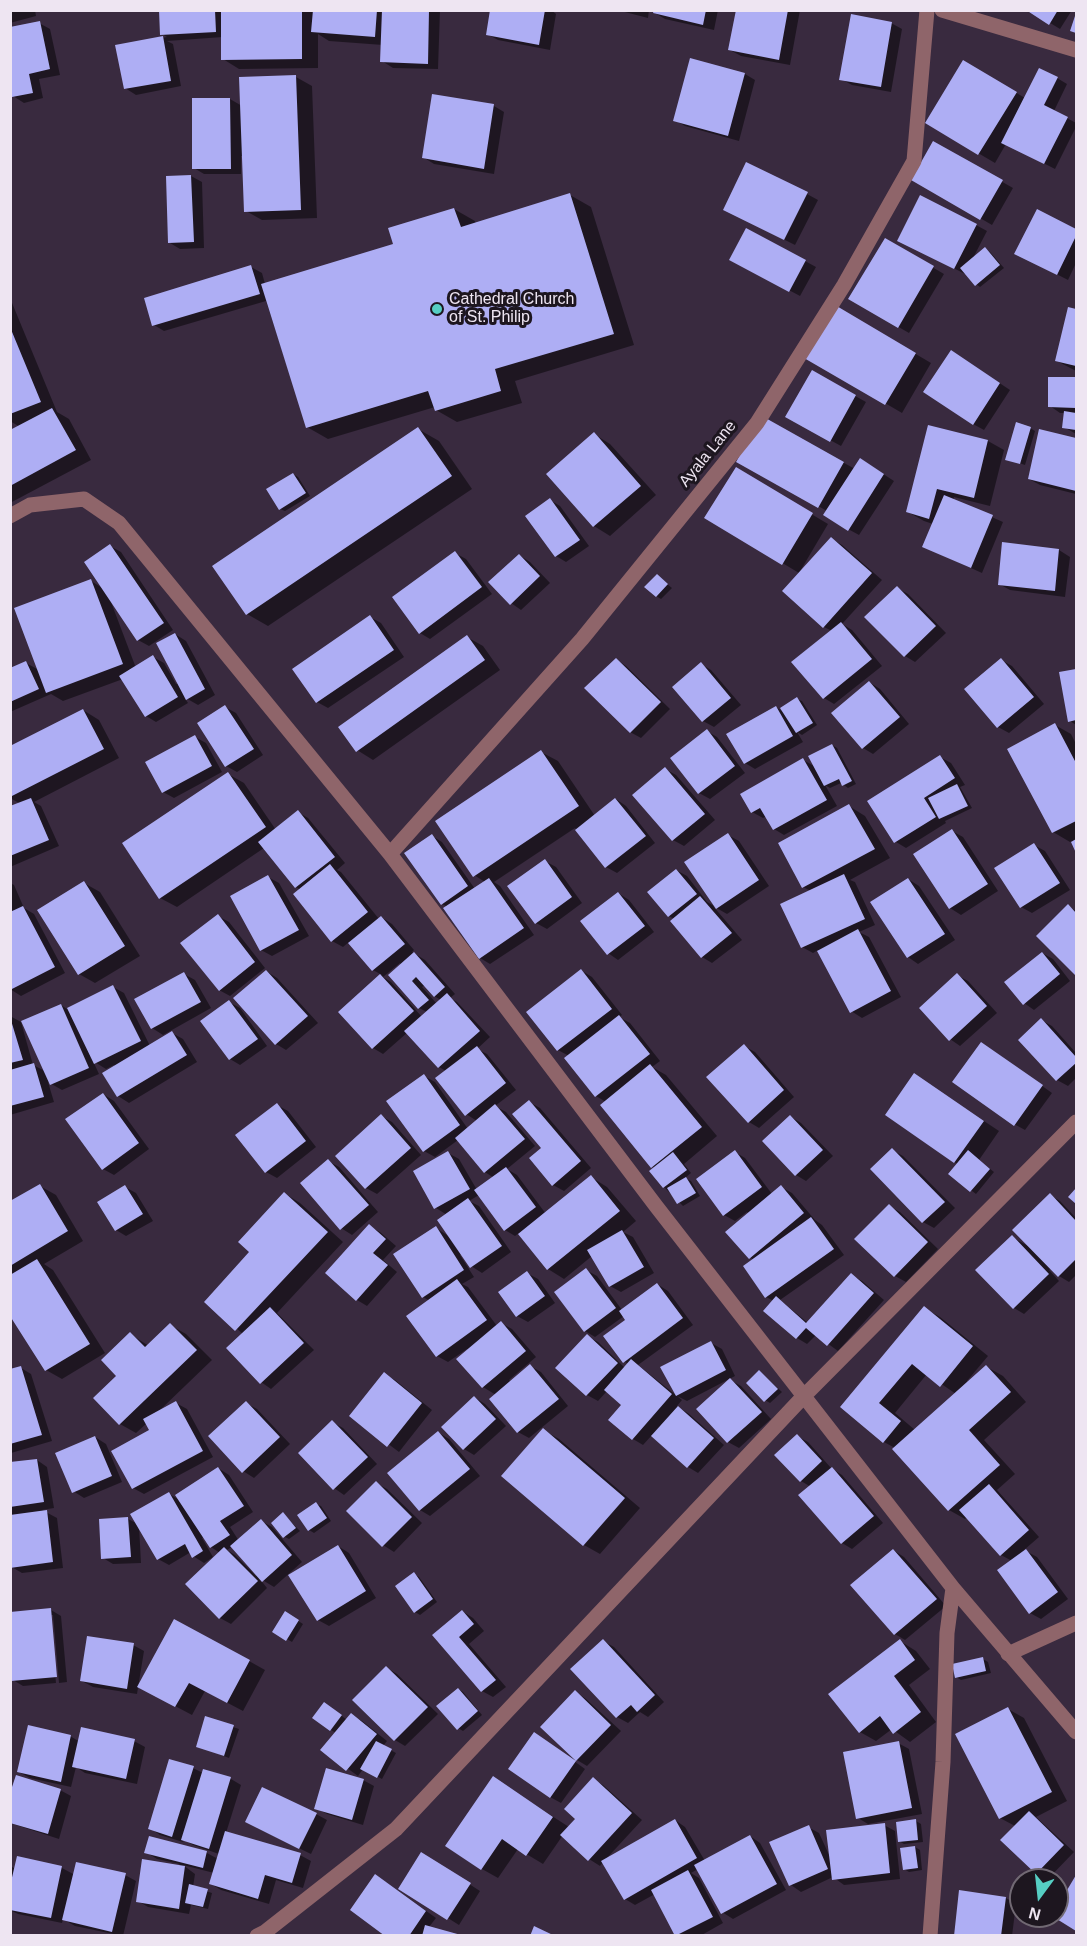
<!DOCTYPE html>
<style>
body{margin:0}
#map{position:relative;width:1087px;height:1946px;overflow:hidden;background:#392a3f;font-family:Helvetica,sans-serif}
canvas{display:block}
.frame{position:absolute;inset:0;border:12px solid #eee5f2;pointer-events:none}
.north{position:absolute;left:1009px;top:1868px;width:60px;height:60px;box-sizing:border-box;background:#1d161f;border:2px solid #716973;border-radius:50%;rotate:195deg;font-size:16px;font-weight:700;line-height:24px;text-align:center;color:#eee5f2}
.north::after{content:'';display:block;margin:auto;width:21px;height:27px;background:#56cec3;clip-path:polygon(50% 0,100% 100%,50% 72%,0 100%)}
</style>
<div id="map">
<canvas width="1087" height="1946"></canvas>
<div class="frame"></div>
<div class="north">N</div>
</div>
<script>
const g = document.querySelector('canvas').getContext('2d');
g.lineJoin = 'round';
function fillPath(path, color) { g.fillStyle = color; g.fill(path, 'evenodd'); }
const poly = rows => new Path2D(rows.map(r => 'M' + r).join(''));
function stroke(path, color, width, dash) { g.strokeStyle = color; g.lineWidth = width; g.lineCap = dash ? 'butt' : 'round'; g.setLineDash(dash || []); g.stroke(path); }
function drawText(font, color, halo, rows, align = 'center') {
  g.font = font + ' Helvetica,sans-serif'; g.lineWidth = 6; g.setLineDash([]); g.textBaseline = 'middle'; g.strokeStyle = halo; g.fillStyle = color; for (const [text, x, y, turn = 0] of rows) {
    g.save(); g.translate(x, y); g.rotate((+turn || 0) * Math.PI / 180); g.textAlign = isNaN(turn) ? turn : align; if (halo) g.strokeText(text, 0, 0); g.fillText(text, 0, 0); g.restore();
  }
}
fillPath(poly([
 [10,10,35,10,36,16,10,23],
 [160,10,440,10,438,69,393,68,382,61,383,45,329,41,318,34,318,68,239,69,223,59,223,37,167,41,173,44,181,86,136,95,125,88,117,46,167,37,162,34],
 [492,10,551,10,556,14,550,50,498,40,487,34],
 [617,10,649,10,648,18],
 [655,10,718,10,714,30,665,19,655,13],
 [737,10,800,10,790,65,741,56,730,50],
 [1029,10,1072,10,1060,29],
 [39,23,50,29,60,75,39,79,43,98,24,103,13,96,10,85,10,29],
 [891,23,902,29,891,92,852,85,841,79],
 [964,62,1025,98,1057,78,1067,84,1054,111,1076,123,1076,127,1055,169,1006,144,995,163,927,123],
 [745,74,755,80,739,141,685,126,675,120],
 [296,77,312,86,317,218,262,220,246,211,244,156,241,156,241,174,204,174,194,168,230,99,242,106],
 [494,106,504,112,494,174,434,164,423,157],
 [934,143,1013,188,992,225,913,179],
 [191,176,202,182,204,248,180,249,170,243],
 [807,194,818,200,795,245,735,215],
 [570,195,591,207,634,345,515,381,522,403,457,422,436,410,435,407,328,439,307,427,266,301,164,331,154,325,251,267,262,273,265,284,394,245,454,209,475,221,476,224],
 [1037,211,1076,230,1076,263,1068,280,1027,259],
 [976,225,987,231,972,260,986,249,990,252,1004,268,980,287,976,284,966,272,965,274,907,244],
 [886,240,944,274,909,333,850,299],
 [805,261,816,267,800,296,742,265],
 [10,298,57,412,69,419,91,460,10,503,10,432,20,427,10,421],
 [836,307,931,363,902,413,806,357],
 [1069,309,1076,311,1076,371,1057,361],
 [962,358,1010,390,984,430,973,424],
 [812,372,866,402,841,446,788,417],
 [1050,378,1076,379,1076,434,1064,427,1066,413,1060,413,1050,406],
 [763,418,855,469,871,466,894,481,859,535,848,529,827,511,738,461],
 [930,427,988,441,1004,450,990,506,954,497,953,500,1003,522,982,573,924,547,933,524,924,521,908,512],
 [1030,428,1035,431,1025,465,1007,459],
 [418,429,439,441,472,489,268,626,247,614,214,566],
 [1041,431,1076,440,1076,494,1040,485,1029,479],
 [594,434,610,444,656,495,610,536,594,526],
 [736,469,828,524,799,573,706,517],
 [293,474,298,477,310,496,285,511,280,509],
 [550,500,560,506,589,546,566,562,556,556],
 [832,539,842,545,882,580,842,624,852,630,882,666,834,704,824,698,832,631,824,627],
 [1004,544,1059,550,1070,557,1065,597,1010,590,999,584],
 [110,546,121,552,173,630,149,646,138,640,111,602,136,668,153,657,164,663,176,684,179,683,175,634,186,641,215,695,198,705,184,697,188,703,156,722,146,716,123,679,63,701,51,694,10,712,10,669,26,663,39,670,91,581,104,589],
 [455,553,466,559,492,594,430,639,420,633],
 [519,555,530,562,550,583,521,610,511,603],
 [657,576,672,588,661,599,656,596],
 [897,588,908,594,946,633,915,662,905,656],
 [370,617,381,623,404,657,328,708,317,702,294,669],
 [467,637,483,646,500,670,373,760,357,750],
 [616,659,626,666,670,709,641,738,630,732],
 [1001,660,1012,666,1044,704,1009,733,998,727,966,689],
 [701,664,711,670,741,705,714,727,703,721,674,687],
 [1076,670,1076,725,1070,721,1060,673],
 [869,682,880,689,909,724,873,754,863,748],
 [797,699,802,701,817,725,802,735,797,732,803,742,755,769,745,763,776,707,785,713],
 [225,707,236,713,263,755,237,772,226,766],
 [83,710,99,720,119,758,34,802,41,806,59,846,10,867,10,808,21,804,10,798,10,747],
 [1055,725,1071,734,1076,744,1076,849,1072,841,1070,842,1053,832,1009,749],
 [707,731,717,737,745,773,710,799,699,793,672,758],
 [195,737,206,743,222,772,174,798,163,792],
 [832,745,837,748,856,784,848,788,841,783,830,788,825,785,837,806,784,835,774,829,767,816,763,818,752,812,803,760,816,767],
 [541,752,558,761,595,816,616,799,626,806,655,843,617,873,606,867,575,828,494,882,500,886,534,935,490,964,480,958,448,907,442,904,432,836,442,842,475,889,485,882,474,875],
 [940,757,951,763,965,785,960,787,972,808,945,821,946,823,906,848,896,842],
 [665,769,676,775,715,820,684,846,673,840,634,795],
 [228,774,244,783,276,830,298,812,308,818,345,863,337,870,341,872,379,919,381,917,392,924,414,950,412,952,425,960,455,994,450,998,457,1002,490,1037,477,1049,487,1054,516,1090,495,1106,506,1112,535,1146,507,1169,517,1175,546,1214,591,1177,607,1187,636,1221,623,1232,633,1237,654,1273,621,1292,610,1286,592,1256,564,1279,548,1269,519,1233,515,1236,505,1230,479,1195,469,1201,479,1206,511,1252,482,1273,471,1266,462,1254,460,1255,474,1277,462,1284,468,1287,497,1326,501,1323,512,1329,536,1357,509,1380,511,1382,530,1366,541,1372,568,1406,529,1438,518,1432,496,1395,483,1387,467,1349,448,1362,437,1356,408,1317,430,1301,423,1297,436,1228,450,1237,447,1215,436,1208,448,1153,459,1159,477,1190,494,1178,485,1172,458,1140,435,1157,424,1151,424,1076,435,1082,468,1129,477,1121,466,1114,446,1071,439,1067,408,1032,383,1054,373,1048,340,1012,382,975,373,970,349,942,343,947,332,941,301,890,296,887,264,848,177,907,160,898],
 [400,963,419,1008,427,1012,422,1017,391,982,383,977],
 [425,985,434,996,441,1000,437,1004,422,987],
 [849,806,865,816,890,858,850,880,855,882,875,925,859,932,869,937,901,997,862,1018,851,1011,818,950,813,953,802,947,811,891,803,887],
 [952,831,963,837,998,891,961,915,950,908,915,855],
 [728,835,739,841,769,886,727,914,713,906,742,940,712,963,702,957,674,919,669,916,676,870,687,876,707,902,716,907],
 [1034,845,1045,851,1070,890,1032,913,1021,907],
 [545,861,556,867,582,903,547,929,536,923],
 [268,877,279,883,309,936,272,956,261,950],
 [908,879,919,886,955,940,918,964,908,957],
 [10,883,14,885,24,908,34,914,65,973,21,996,10,989],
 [84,883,100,892,140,956,95,983,79,974],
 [618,893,629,900,654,932,618,960,608,953],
 [1068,906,1076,911,1076,974,1038,936],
 [218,916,229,922,265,968,230,996,219,990],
 [1042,953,1053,959,1070,981,1034,1010,1024,1003],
 [266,971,277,978,318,1023,286,1050,276,1044],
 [582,971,592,977,622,1015,619,1017,630,1023,660,1061,652,1067,666,1075,717,1136,684,1164,691,1173,685,1178,691,1181,700,1196,683,1206,664,1187,652,1172,655,1169,602,1106,606,1102,596,1096,569,1056,558,1050],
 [184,974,195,980,211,1008,163,1035,152,1028],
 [957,975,968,981,997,1013,960,1046,950,1039],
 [113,987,124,993,150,1046,172,1033,183,1039,197,1062,129,1103,118,1096,104,1074,115,1067,114,1065,106,1069,93,1061,99,1074,62,1090,48,1082,54,1102,10,1115,10,1016,21,1022,33,1065,45,1071,61,1005,67,1009],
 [229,1002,240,1008,267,1046,240,1065,230,1059],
 [1041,1020,1052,1026,1076,1053,1076,1078,1068,1086,1057,1080,1020,1040],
 [744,1046,755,1052,794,1097,759,1128,749,1122],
 [992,1050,1052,1093,1025,1130,1014,1124],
 [915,1075,999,1131,979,1160,994,1172,976,1194,950,1174,958,1164,954,1162],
 [103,1094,114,1101,149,1149,114,1175,103,1169],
 [529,1102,540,1108,591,1168,564,1191,553,1185],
 [277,1105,288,1111,316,1147,277,1178,266,1172],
 [381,1116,392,1122,421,1155,377,1194,366,1188,337,1156],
 [791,1117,801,1123,833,1156,806,1181,796,1175],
 [892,1150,903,1156,955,1208,934,1228,923,1222,872,1169],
 [735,1152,745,1158,772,1194,781,1187,792,1193,815,1220,822,1225,844,1255,780,1300,808,1323,851,1275,862,1281,884,1300,838,1351,816,1335,807,1344,797,1338,774,1301,766,1297,753,1260,727,1232,749,1214,747,1212,735,1221,724,1215],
 [328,1161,339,1167,378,1212,352,1235,341,1228],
 [40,1186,56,1195,83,1241,44,1264,53,1270,105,1353,62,1379,46,1370,10,1314,10,1203],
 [125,1187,136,1193,153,1221,126,1236,116,1230],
 [284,1193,300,1203,343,1242,277,1313,314,1350,271,1389,261,1382,243,1334,206,1302,251,1252],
 [1050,1195,1060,1201,1076,1218,1076,1275,1069,1282,1059,1276,1051,1268,1049,1270,1059,1281,1024,1314,1014,1308,1012,1237,1028,1246],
 [889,1206,900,1212,938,1249,906,1282,895,1276],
 [369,1226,380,1232,396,1246,383,1260,397,1272,367,1306,357,1300],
 [586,1270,597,1276,622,1310,657,1284,668,1291,693,1325,638,1365,682,1400,677,1406,689,1414,724,1445,698,1473,688,1467,652,1435,643,1445,633,1439,623,1405,607,1391,598,1401,587,1395,557,1368,587,1336,598,1342,625,1368,628,1364,624,1361,627,1320,624,1316,595,1337,585,1331],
 [527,1273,538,1279,555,1303,528,1322,517,1316,500,1293],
 [924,1308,940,1317,988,1356,967,1381,968,1383,987,1367,1003,1376,1026,1402,984,1440,1015,1474,997,1490,1039,1537,1024,1550,1037,1557,1068,1599,1041,1619,1030,1613,1012,1561,1001,1555,967,1517,965,1519,949,1510,895,1448,884,1442,842,1407],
 [927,1374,956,1394,915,1430,895,1413],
 [170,1325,186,1334,212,1360,159,1411,176,1403,187,1409,213,1457,144,1494,133,1488,151,1431,147,1423,136,1433,120,1424,95,1398,118,1376,130,1334,149,1346],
 [711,1343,722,1349,735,1376,687,1401,677,1396,662,1368],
 [21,1368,31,1374,52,1441,11,1453,10,1371],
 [760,1372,782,1392,770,1403,765,1400],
 [384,1374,395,1380,432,1410,399,1452,351,1416],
 [730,1380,741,1386,771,1419,739,1448,728,1442,698,1409],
 [474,1397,485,1404,506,1426,474,1455,464,1449,443,1427],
 [246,1403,257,1409,290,1444,254,1478,243,1471],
 [332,1422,343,1428,377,1464,344,1495,334,1488],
 [543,1430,559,1439,640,1508,600,1554,584,1545,503,1476],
 [439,1433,449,1439,480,1476,430,1516,420,1510],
 [797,1436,808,1442,831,1468,842,1475,883,1523,852,1549,842,1543,811,1487,801,1481],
 [95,1437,106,1444,122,1482,84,1498,73,1491],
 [37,1460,47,1467,54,1508,42,1510,57,1518,63,1568,22,1573,10,1566,10,1464],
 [218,1468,229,1475,253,1512,230,1527,239,1541,261,1521,272,1527,302,1562,274,1587,259,1578,267,1588,231,1624,220,1618,220,1553,211,1547,204,1537,202,1538,213,1557,204,1563,193,1556,191,1552,169,1565,158,1559,139,1526,141,1563,113,1564,103,1558,128,1519,138,1524,169,1494,180,1500],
 [233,1546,258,1575,256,1576,235,1555,227,1550],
 [376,1483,387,1489,422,1523,394,1552,383,1545],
 [316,1504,321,1506,331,1521,314,1533,309,1530],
 [283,1514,300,1531,289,1539,285,1537],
 [338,1546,349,1553,376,1598,329,1626,318,1620],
 [893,1550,904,1557,946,1606,905,1640,895,1634],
 [414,1574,419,1577,437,1602,420,1615,415,1612],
 [51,1610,61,1616,67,1682,59,1683,53,1615,50,1615,56,1683,23,1686,13,1680,10,1613],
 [462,1611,473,1618,484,1631,469,1644,506,1687,493,1697,482,1691,434,1635],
 [286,1613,303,1624,292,1642,274,1631],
 [603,1641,614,1647,664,1702,648,1717,640,1712,628,1723,617,1717],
 [900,1641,916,1651,930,1669,909,1685,936,1722,910,1742,892,1729,876,1741,860,1732],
 [133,1645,144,1651,137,1694,93,1687,82,1681],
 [983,1659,988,1662,991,1673,961,1680,956,1677],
 [249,1661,265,1670,243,1711,205,1691,192,1715,139,1687],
 [387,1668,397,1674,438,1714,405,1746,395,1740],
 [458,1689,463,1692,482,1715,463,1731,458,1728],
 [576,1692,586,1699,621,1731,587,1766,577,1760,542,1727],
 [329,1706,347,1720,351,1715,362,1721,387,1741,383,1746,396,1753,382,1779,363,1769,358,1776,322,1750,336,1733,331,1730],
 [1008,1709,1024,1718,1067,1801,1036,1817,1074,1852,1048,1879,1037,1873,1002,1840,1015,1826,1000,1818],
 [206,1718,239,1729,229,1758,198,1746],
 [70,1736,80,1742,134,1741,145,1747,137,1784,85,1773,76,1767,71,1787,30,1778,19,1772],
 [545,1740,585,1769,561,1803,550,1797],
 [898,1743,909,1749,922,1814,868,1824,858,1818],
 [193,1768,203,1773,204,1771,231,1779,241,1785,226,1833,300,1855,311,1861,303,1888,276,1880,269,1904,221,1890,211,1884,214,1873,183,1865,195,1874,193,1887,212,1893,208,1909,191,1905,189,1914,148,1907,138,1901,180,1864,157,1859,146,1852,150,1838,207,1853,218,1859,219,1854,193,1845,184,1840,183,1842,160,1835,150,1828],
 [493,1778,569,1827,577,1819,593,1779,603,1785,642,1820,606,1859,675,1820,685,1827,705,1861,750,1836,760,1843,786,1890,733,1919,722,1912,698,1869,691,1873,699,1878,723,1923,700,1936,677,1936,655,1894,635,1905,625,1899,603,1862,600,1866,589,1859,563,1835,543,1864,518,1849,498,1878,482,1869],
 [363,1780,374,1786,363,1825,327,1814,316,1808],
 [60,1790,71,1796,59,1839,10,1823],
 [316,1814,327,1820,311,1854,257,1828],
 [916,1821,921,1824,923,1842,904,1844,899,1841],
 [884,1825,895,1831,900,1879,844,1885,833,1877,801,1892,791,1885,771,1843,808,1827,819,1833,830,1857],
 [915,1847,920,1850,922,1870,909,1872,904,1869],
 [18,1858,62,1868,75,1875,125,1875,136,1881,123,1936,75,1926,63,1919,62,1923,18,1914,10,1910,10,1866,16,1869],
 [432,1860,480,1891,459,1925,400,1888],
 [1076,1878,1076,1929,1055,1916,1057,1916,1057,1910],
 [386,1882,436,1918,429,1927,457,1936,387,1936],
 [1006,1898,1016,1904,1012,1936,955,1936]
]), '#0007');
fillPath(poly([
 [159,10,215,10,216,32,160,35],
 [221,10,302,10,302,59,221,60],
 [313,10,377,10,375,37,311,32],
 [382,10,429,10,428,64,380,62],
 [490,10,545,10,539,45,486,35],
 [654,10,706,10,703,25,653,13],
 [736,10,788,10,779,60,728,50],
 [1026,10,1058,10,1049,25],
 [1076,13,1076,33,1070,31],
 [851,14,892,22,881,87,839,80],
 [40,21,50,69,29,74,33,93,12,97,10,27],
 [163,36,171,81,124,89,115,45],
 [690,58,745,73,728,136,673,121],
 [963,60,1017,92,978,155,925,123],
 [1039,68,1058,77,1044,105,1068,117,1044,164,1001,143],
 [296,75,301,210,244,212,239,77],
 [432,94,494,104,484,169,422,158],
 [192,98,230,98,231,169,192,169],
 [933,141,1003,180,980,220,911,180],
 [746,162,808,192,784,240,723,210],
 [191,175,194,242,168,243,166,176],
 [570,193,614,334,495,369,501,391,435,411,428,391,306,428,261,284,393,244,388,228,454,208,461,227],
 [920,195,977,224,954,269,897,241],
 [1037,209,1076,229,1076,236,1057,275,1014,254],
 [746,228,806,260,789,292,729,260],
 [885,238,934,266,898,328,848,299],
 [985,247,1000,265,975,286,960,268],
 [251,265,260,294,152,326,144,298],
 [835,305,916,353,885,405,804,358],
 [1068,307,1076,309,1076,366,1055,361],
 [10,327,41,402,10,414],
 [951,350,1000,383,973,425,923,392],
 [812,370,856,395,830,442,785,417],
 [1048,377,1076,377,1076,408,1048,407],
 [52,408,76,450,10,486,10,430],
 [1064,411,1076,413,1076,430,1062,428],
 [762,416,844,462,818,508,736,462],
 [1016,422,1031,427,1020,464,1005,460],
 [928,425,988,440,974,498,937,489,929,519,906,512],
 [418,427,452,476,246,615,212,566],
 [1039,429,1076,438,1076,491,1028,479],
 [594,432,641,486,593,527,546,474],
 [860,458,884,474,848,531,823,515],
 [736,467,813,513,782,565,704,518],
 [293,473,306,493,279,510,266,489],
 [944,495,993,515,971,568,922,547],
 [550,498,580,540,555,557,525,516],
 [831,537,872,573,823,628,782,591],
 [1002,542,1059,549,1055,591,998,585],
 [110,544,164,623,137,641,84,562],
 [455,551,482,587,419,634,392,597],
 [519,554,540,576,510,605,488,582],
 [657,574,668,584,656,597,644,587],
 [91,579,123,664,46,693,14,608],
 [897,586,936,626,904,657,864,617],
 [370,615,394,650,316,703,292,669],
 [841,622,872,659,823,699,791,662],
 [175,633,205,689,186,700,156,643],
 [467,635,485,660,356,752,338,727],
 [153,655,178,697,145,717,119,676],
 [616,658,661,702,630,733,584,688],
 [1001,658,1034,697,997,728,964,689],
 [26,661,39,689,10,702,10,668],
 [701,662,731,698,702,722,672,687],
 [1076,669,1076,720,1068,722,1059,672],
 [869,681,900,717,862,749,831,713],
 [797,697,813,723,796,733,780,708],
 [225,705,254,749,225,767,197,723],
 [776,706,793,736,744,764,726,734],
 [83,709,104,749,10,797,10,746],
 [1055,723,1076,763,1076,821,1052,833,1007,749],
 [707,729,735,766,698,794,670,758],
 [195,735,212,766,162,793,145,762],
 [832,744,852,781,842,786,839,779,824,786,808,756],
 [541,750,579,806,473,877,435,821],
 [940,755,955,778,924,798,936,817,894,843,867,801],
 [803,758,827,800,773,830,760,808,751,813,740,794],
 [665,767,705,814,672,841,632,795],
 [228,772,266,827,159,899,122,843],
 [957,784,968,806,939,819,928,798],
 [31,798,49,840,10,856,10,806],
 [615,798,646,836,605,868,575,830],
 [849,804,875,849,802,888,778,843],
 [298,810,335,857,295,888,258,842],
 [952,829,988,884,949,909,913,854],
 [728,833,759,880,716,909,684,862],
 [432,834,468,886,441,905,404,853],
 [1076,839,1076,853,1071,842],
 [1034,843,1060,883,1020,908,994,868],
 [545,859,572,897,535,924,507,886],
 [330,864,368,912,331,942,293,894],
 [676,869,697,894,668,917,647,892],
 [844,874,865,919,801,948,780,904],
 [268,875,299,930,260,951,230,896],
 [489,878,524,928,479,959,443,908],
 [908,878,945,934,907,958,870,902],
 [84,881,125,946,78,975,37,910],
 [618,892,645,926,607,955,580,921],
 [700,896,732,933,701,958,670,921],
 [1068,904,1076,913,1076,976,1036,936],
 [23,906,55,967,10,990,10,912],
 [218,914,255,962,219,991,180,943],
 [381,916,405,944,372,971,348,943],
 [858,929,891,991,850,1013,817,951],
 [414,952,445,987,434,997,416,977,412,981,429,1000,418,1009,388,975],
 [1042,952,1060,974,1023,1005,1004,982],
 [581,969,612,1009,557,1051,526,1012],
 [266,970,308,1016,275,1045,233,998],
 [184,972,201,1002,151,1029,134,999],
 [957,973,987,1006,949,1041,919,1008],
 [380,974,414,1011,372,1049,338,1012],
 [113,985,141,1041,94,1064,67,1008],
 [447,993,480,1031,438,1068,404,1031],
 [229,1000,258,1039,229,1060,200,1021],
 [61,1004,89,1068,50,1085,21,1021],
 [619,1015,650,1054,595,1097,564,1058],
 [10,1017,23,1060,10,1063],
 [1041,1018,1076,1057,1076,1063,1056,1081,1018,1040],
 [172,1031,187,1055,117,1097,102,1073],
 [981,1042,1043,1085,1014,1126,952,1082],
 [744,1044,784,1090,748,1123,706,1077],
 [477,1046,506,1083,465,1116,435,1078],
 [34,1063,44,1097,10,1106,10,1070],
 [650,1064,702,1127,651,1168,600,1105],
 [914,1073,984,1121,954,1163,885,1115],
 [424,1074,460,1125,423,1152,386,1101],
 [103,1093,139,1143,102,1170,65,1119],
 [529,1100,581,1161,552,1186,529,1158,541,1148,512,1114],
 [277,1103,306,1141,265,1173,235,1135],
 [495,1104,525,1139,484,1173,455,1138],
 [381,1114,411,1148,365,1189,335,1156],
 [790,1115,823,1150,795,1176,762,1141],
 [892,1148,945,1202,922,1223,870,1169],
 [735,1150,762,1187,723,1216,696,1179],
 [968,1150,990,1169,970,1192,948,1174],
 [448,1151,470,1189,434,1209,413,1171],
 [673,1152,687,1170,663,1188,649,1171],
 [328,1159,369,1205,340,1230,300,1183],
 [506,1167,536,1207,504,1231,474,1190],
 [591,1175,620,1211,547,1270,518,1234],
 [686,1177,696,1193,677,1204,667,1188],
 [40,1184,68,1231,10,1266,10,1201],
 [125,1185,143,1214,115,1231,97,1202],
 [781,1185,804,1213,749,1259,725,1232],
 [1076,1188,1076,1204,1068,1197],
 [284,1192,328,1232,235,1331,204,1302,249,1252,238,1242],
 [1050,1193,1076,1221,1076,1259,1058,1277,1012,1230],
 [468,1198,502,1246,470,1268,437,1220],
 [889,1204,928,1242,894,1277,854,1239],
 [811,1217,834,1249,765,1298,743,1266],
 [369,1224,386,1239,373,1253,388,1265,356,1301,325,1273],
 [436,1226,464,1270,422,1298,393,1254],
 [622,1230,644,1267,609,1287,587,1250],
 [1012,1235,1049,1274,1013,1309,975,1270],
 [37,1259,90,1344,45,1371,10,1316,10,1275],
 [586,1268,616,1308,584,1332,554,1292],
 [527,1271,545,1296,516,1317,498,1292],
 [851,1273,874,1293,827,1346,806,1328,796,1339,763,1311,776,1296,806,1323],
 [457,1279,487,1320,436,1357,406,1316],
 [657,1283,683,1318,623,1363,603,1336,625,1320,619,1311],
 [924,1306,973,1346,940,1387,912,1364,879,1403,901,1421,883,1443,840,1407],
 [270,1307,304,1343,260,1384,226,1348],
 [501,1321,526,1351,482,1388,456,1359],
 [170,1323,197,1350,119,1425,93,1398,116,1376,101,1360,130,1332,145,1347],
 [587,1334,618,1363,586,1396,555,1368],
 [711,1341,726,1370,676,1396,660,1367],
 [631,1359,672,1394,632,1440,608,1420,621,1405,604,1390],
 [530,1364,559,1399,517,1433,489,1399],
 [986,1365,1011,1392,969,1430,1000,1465,948,1511,892,1449],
 [21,1366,42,1435,10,1444,10,1369],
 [759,1370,778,1389,764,1402,746,1383],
 [384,1372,422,1403,387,1447,349,1416],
 [730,1378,762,1412,727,1443,696,1409],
 [474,1396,496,1419,463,1450,441,1427],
 [176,1401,203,1451,132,1489,111,1451,149,1430,143,1419],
 [246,1401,280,1437,242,1473,208,1436],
 [678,1406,714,1438,687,1468,651,1436],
 [332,1420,368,1457,333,1490,298,1453],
 [543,1428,625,1498,583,1546,501,1476],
 [438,1431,470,1469,419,1511,387,1473],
 [797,1434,822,1461,800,1482,774,1455],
 [95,1436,112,1476,72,1493,55,1453],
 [37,1459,44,1502,10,1507,10,1462],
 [218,1467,244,1506,220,1521,230,1535,210,1548,175,1495],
 [832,1467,874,1516,841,1544,798,1495],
 [376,1481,412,1517,382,1547,346,1511],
 [989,1484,1029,1530,1000,1556,959,1510],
 [169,1492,203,1551,192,1558,185,1544,157,1560,130,1514],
 [316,1502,327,1518,308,1531,297,1515],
 [47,1510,53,1562,10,1568,10,1515],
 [283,1512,296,1528,283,1538,271,1523],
 [128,1517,131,1557,101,1559,99,1519],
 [261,1519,292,1555,262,1582,230,1546],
 [338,1545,366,1591,317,1621,288,1575],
 [224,1547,258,1581,219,1619,185,1584],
 [893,1549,937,1599,894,1635,850,1585],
 [1026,1549,1058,1592,1029,1614,997,1570],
 [414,1572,433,1599,414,1613,395,1586],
 [51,1608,57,1677,11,1681,10,1612],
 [462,1610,474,1624,459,1637,496,1680,481,1692,432,1635],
 [285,1611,299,1620,286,1641,272,1632],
 [174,1619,250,1660,227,1703,189,1683,175,1707,137,1687],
 [87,1636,134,1643,127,1689,80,1681],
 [603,1639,655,1695,637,1712,631,1705,616,1718,570,1669],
 [900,1639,915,1660,894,1676,921,1712,893,1734,880,1716,859,1733,828,1694],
 [983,1657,986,1671,955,1678,952,1664],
 [386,1666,428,1707,394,1741,352,1700],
 [458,1688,478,1711,457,1730,436,1706],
 [575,1690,611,1725,576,1761,540,1727],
 [324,1702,342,1715,330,1731,312,1718],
 [1008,1707,1052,1792,999,1819,955,1734],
 [351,1713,377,1734,346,1771,320,1750],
 [205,1716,234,1725,224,1756,196,1747],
 [28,1725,71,1735,61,1782,17,1772],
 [81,1727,135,1739,126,1779,72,1767],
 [534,1732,576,1761,550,1798,508,1769],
 [376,1741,392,1749,377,1778,360,1769],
 [899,1741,912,1808,856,1819,843,1752],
 [169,1759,194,1766,172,1837,148,1829],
 [326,1768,364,1779,352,1820,314,1809],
 [203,1769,231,1777,209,1849,181,1840],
 [16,1775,61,1789,48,1834,10,1823,10,1793],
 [493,1776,553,1817,526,1856,502,1839,481,1870,445,1846],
 [593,1777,632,1813,588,1861,560,1835,575,1819,564,1809],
 [262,1787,317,1813,299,1849,245,1822],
 [1029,1811,1064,1845,1036,1874,1000,1840],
 [675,1819,697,1858,624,1900,601,1861],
 [916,1819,918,1840,898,1842,896,1822],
 [885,1823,890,1873,832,1880,826,1830],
 [809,1825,828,1869,789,1886,769,1842],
 [225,1831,301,1853,292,1883,265,1875,258,1899,209,1884],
 [750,1835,777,1884,721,1914,694,1865],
 [149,1836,207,1851,203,1868,144,1853],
 [915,1846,918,1868,903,1870,900,1848],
 [421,1852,471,1883,447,1920,398,1889],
 [17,1856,62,1866,51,1918,10,1910,10,1886],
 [142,1859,185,1866,179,1909,136,1902],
 [76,1862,126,1873,112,1932,62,1920],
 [688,1870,713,1917,675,1936,651,1890],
 [375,1874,426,1911,409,1936,385,1936,350,1910],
 [1076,1875,1076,1931,1052,1916,1057,1916,1057,1907],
 [189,1884,208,1889,203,1907,185,1903],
 [959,1890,1006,1897,1001,1936,954,1936],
 [425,1925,461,1935,460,1936,422,1936],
 [534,1926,555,1936,530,1936]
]), '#aeaef4');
stroke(poly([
 [942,10,1076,50],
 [10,516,30,505,84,499,119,523,390,854,656,1206,953,1588,1076,1732],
 [390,854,582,639,757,423,844,285,914,161,927,10],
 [1008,1654,1076,1623],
 [257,1936,265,1932,396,1829,803,1397,1076,1122],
 [930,1936,943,1762,947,1633,953,1588]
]), '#8f656a', 15);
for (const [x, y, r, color] of [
 [437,309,6,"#56cec3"]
]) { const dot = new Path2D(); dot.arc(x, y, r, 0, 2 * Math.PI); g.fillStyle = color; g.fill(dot); stroke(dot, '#1d161f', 2); }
drawText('16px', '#eee5f2', '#1d161f', [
 ["Cathedral Church",449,300],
 ["of St. Philip",449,318]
], 'left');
drawText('16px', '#eee5f2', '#1d161f', [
 ["Ayala Lane",708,454,-51]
]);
</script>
